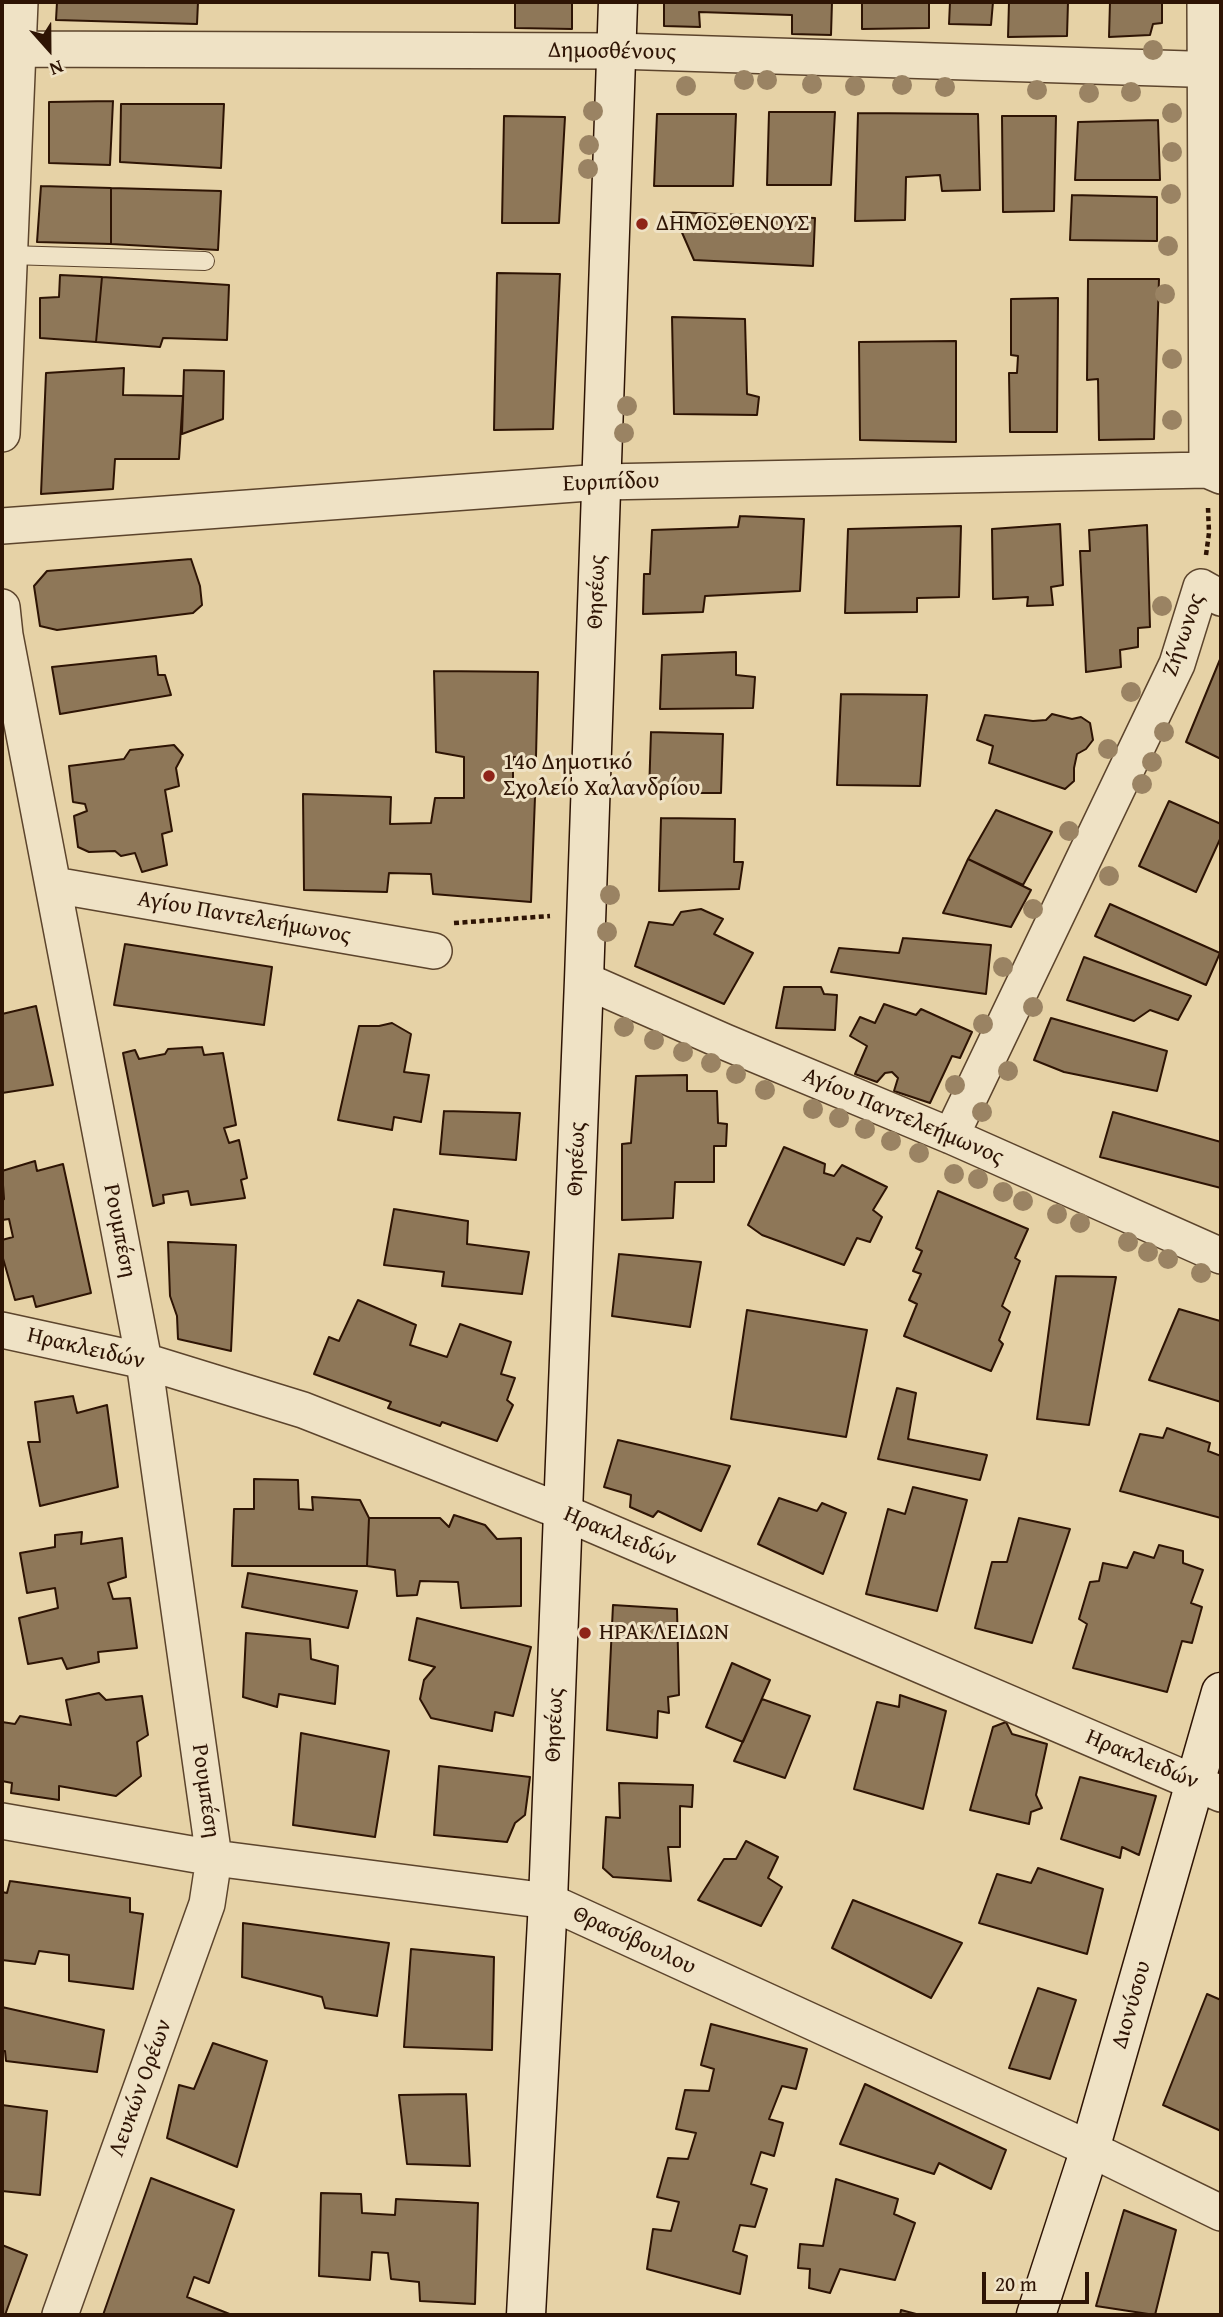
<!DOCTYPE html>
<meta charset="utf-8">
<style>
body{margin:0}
#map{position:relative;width:1223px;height:2317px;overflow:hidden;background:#e6d2a6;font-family:"Gentium Book Plus",serif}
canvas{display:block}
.frame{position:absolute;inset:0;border:4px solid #2e1404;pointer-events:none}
.north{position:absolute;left:14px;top:14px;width:70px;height:70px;-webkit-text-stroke:5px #efe2c5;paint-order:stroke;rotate:159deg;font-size:19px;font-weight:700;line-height:28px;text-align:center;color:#2e1404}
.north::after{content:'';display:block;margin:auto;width:24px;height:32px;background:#2e1404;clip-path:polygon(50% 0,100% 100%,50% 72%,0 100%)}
.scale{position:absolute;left:982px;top:2272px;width:107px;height:32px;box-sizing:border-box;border:4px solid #2e1404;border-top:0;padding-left:9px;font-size:21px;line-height:24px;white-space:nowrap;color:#2e1404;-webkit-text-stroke:5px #efe2c5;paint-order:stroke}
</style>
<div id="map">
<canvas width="1223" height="2317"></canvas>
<div class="frame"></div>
<div class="north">N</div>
<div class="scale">20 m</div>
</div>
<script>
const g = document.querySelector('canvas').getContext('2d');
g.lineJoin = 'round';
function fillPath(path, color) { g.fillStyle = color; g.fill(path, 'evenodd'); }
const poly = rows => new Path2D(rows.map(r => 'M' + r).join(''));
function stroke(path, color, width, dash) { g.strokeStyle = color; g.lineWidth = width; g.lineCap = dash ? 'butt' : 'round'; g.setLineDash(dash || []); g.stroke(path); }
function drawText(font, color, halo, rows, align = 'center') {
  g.font = font + ' "Gentium Book Plus",serif'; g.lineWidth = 6; g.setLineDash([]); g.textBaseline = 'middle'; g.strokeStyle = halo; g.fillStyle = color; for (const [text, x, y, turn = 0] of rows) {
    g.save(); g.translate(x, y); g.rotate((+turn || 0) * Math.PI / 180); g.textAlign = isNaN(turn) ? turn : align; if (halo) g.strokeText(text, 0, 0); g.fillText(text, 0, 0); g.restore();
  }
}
const building = poly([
 [57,2,198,2,197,24,56,20,57,2],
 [515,2,572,2,572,29,515,28,515,2],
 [664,2,832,2,831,35,792,34,792,15,699,12,700,27,664,26,664,2],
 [862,2,929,2,929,28,862,29,862,2],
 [950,2,993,2,991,25,949,24,950,2],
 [1009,2,1068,2,1067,36,1008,37,1009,2],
 [1110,2,1162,2,1162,23,1153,24,1150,35,1109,37,1110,2],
 [113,101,110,165,49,163,49,102,113,101],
 [121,104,224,104,221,168,120,162,121,104],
 [769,112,835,112,831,185,767,185,769,112],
 [858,113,978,114,980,190,942,191,940,175,906,177,905,220,855,221,858,113],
 [657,114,736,114,733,186,654,186,657,114],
 [504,116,565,117,559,223,502,223,504,116],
 [1002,116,1056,116,1054,211,1003,212,1002,116],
 [1158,120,1160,180,1075,180,1078,122,1158,120],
 [41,186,111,188,111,244,37,242,41,186],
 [111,188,221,191,218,250,111,244,111,188],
 [1072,195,1157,197,1157,241,1070,240,1072,195],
 [673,212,815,218,813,266,694,260,673,212],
 [497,273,560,274,553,429,494,430,497,273],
 [60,275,102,277,96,342,40,338,40,298,59,297,60,275],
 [102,277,229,285,227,340,163,338,160,347,96,342,102,277],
 [1088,279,1159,279,1154,439,1099,440,1098,379,1087,380,1088,279],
 [1058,298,1057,432,1010,432,1009,373,1017,373,1018,356,1011,355,1011,299,1058,298],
 [672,317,745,319,747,394,759,397,757,415,674,414,672,317],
 [956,341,956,442,860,440,859,342,956,341],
 [124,368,123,395,183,396,179,459,115,459,113,489,41,494,46,373,124,368],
 [184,370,224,371,223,419,182,434,184,370],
 [740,516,804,519,800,591,705,596,703,612,643,614,644,574,650,574,652,530,738,527,740,516],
 [1060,524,1063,585,1051,587,1053,605,1027,606,1028,597,993,599,992,529,1060,524],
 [1147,525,1150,627,1138,628,1138,647,1120,650,1121,667,1086,672,1080,551,1090,551,1089,530,1147,525],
 [961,526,959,597,917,598,917,612,845,613,848,529,961,526],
 [191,559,200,586,202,605,193,613,57,630,40,626,34,586,47,571,191,559],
 [736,652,736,675,755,677,753,708,660,709,662,655,736,652],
 [156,656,158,675,165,675,171,695,60,714,52,667,156,656],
 [1221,657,1221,759,1186,742,1221,657],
 [434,671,538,672,536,757,513,757,513,797,535,797,531,902,433,894,431,874,389,873,387,892,304,890,303,794,391,797,390,824,431,823,435,798,464,798,464,757,436,752,434,671],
 [841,694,927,695,920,786,837,785,841,694],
 [1052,714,1072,719,1081,717,1090,723,1093,740,1086,749,1077,754,1074,768,1074,781,1065,789,989,763,993,746,977,740,985,715,1033,721,1046,720,1052,714],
 [651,732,723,734,721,793,649,793,651,732],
 [174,745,183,755,176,768,179,786,165,790,172,831,162,834,167,865,142,872,135,853,121,856,115,851,89,852,78,847,74,816,87,811,85,804,73,802,69,766,124,759,130,750,174,745],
 [1169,801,1221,824,1221,837,1196,892,1139,866,1169,801],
 [996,810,1052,832,1023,885,968,859,996,810],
 [661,818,735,819,734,862,743,862,739,889,659,891,661,818],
 [968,859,1031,890,1011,927,943,913,968,859],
 [1110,904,1220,953,1206,985,1095,936,1110,904],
 [701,909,723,919,714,934,753,953,724,1004,635,966,649,922,673,925,681,912,701,909],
 [903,938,991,945,986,994,831,972,839,948,899,953,903,938],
 [125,944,272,967,264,1025,114,1005,125,944],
 [1084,957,1191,996,1178,1020,1150,1010,1134,1021,1067,1000,1084,957],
 [784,987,821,987,824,994,837,995,835,1030,776,1028,784,987],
 [884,1004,916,1015,921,1009,972,1032,960,1058,952,1056,930,1103,894,1091,898,1078,892,1072,885,1073,877,1082,855,1074,867,1046,850,1036,860,1017,875,1023,884,1004],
 [36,1006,53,1085,2,1093,2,1014,36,1006],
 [1051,1018,1167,1051,1157,1091,1064,1072,1034,1060,1051,1018],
 [392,1023,411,1034,404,1072,429,1075,421,1122,394,1117,392,1130,338,1120,359,1026,379,1026,392,1023],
 [202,1047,204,1055,223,1053,236,1125,224,1128,229,1143,239,1140,247,1178,241,1180,245,1198,191,1205,188,1191,163,1195,164,1203,153,1206,123,1053,135,1050,139,1059,165,1054,168,1049,202,1047],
 [687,1075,687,1091,717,1091,718,1123,727,1124,726,1146,714,1146,714,1182,675,1182,673,1218,622,1220,622,1144,631,1143,636,1076,687,1075],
 [444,1111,520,1113,516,1160,440,1154,444,1111],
 [1113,1112,1221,1142,1221,1188,1100,1157,1113,1112],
 [784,1147,825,1164,824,1173,834,1176,842,1165,887,1187,873,1210,882,1217,870,1242,857,1238,844,1265,762,1235,748,1225,784,1147],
 [35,1161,37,1171,63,1164,91,1293,36,1307,33,1296,15,1300,2,1255,2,1240,13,1237,9,1219,2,1220,2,1201,4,1199,2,1171,35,1161],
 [938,1191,1028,1229,1015,1258,1020,1261,1002,1306,1010,1312,999,1340,1003,1344,991,1371,904,1336,917,1304,909,1300,921,1274,913,1271,922,1251,916,1248,938,1191],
 [394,1209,468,1221,467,1244,529,1252,522,1294,442,1286,444,1272,384,1265,394,1209],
 [168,1242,236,1245,231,1351,178,1339,177,1316,170,1296,168,1242],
 [619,1254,701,1262,690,1327,612,1316,619,1254],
 [1056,1276,1116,1277,1089,1425,1037,1419,1056,1276],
 [358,1300,416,1325,410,1345,447,1357,460,1324,511,1342,501,1374,515,1378,507,1400,513,1405,497,1441,442,1422,440,1426,388,1408,391,1402,314,1374,329,1337,339,1341,358,1300],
 [1179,1309,1220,1321,1221,1402,1149,1380,1179,1309],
 [747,1310,867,1330,846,1437,731,1419,747,1310],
 [897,1388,916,1393,908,1439,987,1455,980,1480,878,1459,897,1388],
 [73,1396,77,1413,107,1405,118,1487,40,1506,28,1442,40,1442,35,1402,73,1396],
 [1167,1428,1210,1443,1208,1451,1221,1456,1221,1518,1120,1491,1140,1434,1163,1438,1167,1428],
 [618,1440,730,1466,701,1531,658,1511,653,1517,630,1507,631,1495,604,1487,618,1440],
 [254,1479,298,1480,299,1509,313,1510,312,1497,360,1500,369,1518,367,1566,232,1566,234,1509,254,1509,254,1479],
 [913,1487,967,1500,937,1611,866,1594,888,1509,905,1514,913,1487],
 [779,1498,817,1511,822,1503,846,1513,823,1574,758,1544,779,1498],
 [454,1515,485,1525,497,1539,521,1538,521,1606,461,1608,458,1582,420,1581,417,1595,397,1596,395,1570,367,1566,369,1518,440,1518,449,1527,454,1515],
 [1019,1518,1070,1529,1032,1643,975,1628,992,1562,1007,1562,1019,1518],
 [82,1532,81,1544,122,1538,126,1577,108,1583,113,1599,130,1598,137,1648,98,1652,99,1662,67,1669,62,1658,28,1664,19,1618,58,1608,55,1588,27,1593,20,1553,55,1547,55,1535,82,1532],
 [1159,1545,1183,1551,1183,1563,1203,1570,1191,1603,1202,1607,1192,1643,1182,1641,1167,1692,1073,1668,1087,1624,1079,1619,1090,1582,1099,1581,1103,1563,1127,1568,1134,1552,1154,1558,1159,1545],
 [248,1573,357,1591,348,1628,242,1607,248,1573],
 [613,1605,677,1609,679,1695,668,1697,669,1713,658,1711,657,1738,607,1730,613,1605],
 [417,1618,531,1647,513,1716,495,1712,492,1731,431,1718,420,1699,424,1680,435,1667,409,1660,417,1618],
 [246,1633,310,1639,311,1659,338,1666,335,1704,279,1694,277,1707,243,1697,246,1633],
 [732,1663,770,1680,743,1742,706,1727,732,1663],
 [99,1693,106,1700,142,1696,148,1735,137,1742,141,1776,116,1796,59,1786,59,1800,11,1793,12,1783,2,1781,2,1722,15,1724,20,1716,71,1725,66,1700,99,1693],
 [900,1695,946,1711,923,1809,854,1789,877,1702,899,1707,900,1695],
 [762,1699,810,1716,785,1778,734,1761,762,1699],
 [1006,1722,1012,1734,1047,1744,1036,1795,1042,1808,1031,1812,1029,1824,970,1810,993,1727,1006,1722],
 [301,1733,389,1751,375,1837,293,1825,301,1733],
 [439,1766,530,1777,525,1815,515,1823,507,1842,434,1835,439,1766],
 [1080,1777,1156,1796,1139,1855,1122,1847,1120,1858,1061,1839,1080,1777],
 [619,1783,693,1785,692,1807,680,1806,680,1847,668,1847,671,1881,613,1877,603,1868,606,1817,620,1818,619,1783],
 [746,1841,778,1857,768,1878,782,1887,761,1926,698,1900,724,1859,736,1859,746,1841],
 [1038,1868,1103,1889,1087,1954,979,1923,997,1874,1031,1883,1038,1868],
 [10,1881,130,1898,130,1912,143,1914,133,1989,69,1981,69,1955,39,1951,35,1964,2,1960,2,1892,7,1893,10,1881],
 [853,1900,962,1943,931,1998,832,1948,853,1900],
 [243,1923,389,1943,377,2016,325,2008,322,1997,242,1977,243,1923],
 [411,1949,494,1957,492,2050,404,2047,411,1949],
 [1038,1988,1076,2000,1050,2079,1009,2068,1038,1988],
 [1207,1994,1221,2000,1221,2131,1163,2105,1207,1994],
 [2,2007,104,2030,97,2072,6,2061,5,2051,2,2051,2,2007],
 [711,2024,807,2049,796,2089,782,2086,769,2119,783,2123,774,2156,761,2152,751,2184,767,2189,755,2227,740,2225,733,2251,747,2256,740,2294,647,2269,653,2229,671,2231,679,2202,657,2197,668,2158,688,2159,696,2133,676,2129,685,2090,709,2091,714,2069,701,2065,711,2024],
 [213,2043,267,2061,237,2167,167,2138,179,2085,194,2089,213,2043],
 [865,2084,1006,2150,991,2189,939,2163,934,2174,840,2144,865,2084],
 [466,2094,470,2166,407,2164,399,2095,466,2094],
 [2,2105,47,2111,40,2195,2,2191,2,2105],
 [151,2178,234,2210,209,2283,194,2277,187,2297,232,2315,103,2315,151,2178],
 [836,2179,898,2199,894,2214,915,2223,895,2280,840,2269,830,2293,809,2288,810,2269,798,2268,800,2244,823,2246,836,2179],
 [321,2193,361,2194,362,2213,395,2215,396,2199,478,2203,475,2304,420,2301,419,2282,391,2279,388,2253,372,2252,370,2280,319,2276,321,2193],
 [1124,2210,1176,2230,1155,2315,1096,2306,1124,2210],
 [2,2245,27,2255,5,2315,2,2315,2,2245],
 [901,2310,920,2315,900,2315,901,2310]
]);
fillPath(building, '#8e7758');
stroke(building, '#2e1404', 2);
const lane = poly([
 [9,255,205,261]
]);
const street = poly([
 [1205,2,1207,470],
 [2,49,616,51,1221,70],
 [2,434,20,2],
 [2,526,602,482,1207,470,1221,476],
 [2,607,5,635,144,1361,214,1858,207,1904,60,2315],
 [54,885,434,951],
 [584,980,725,1042,951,1136,1221,1256],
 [951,1136,1177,664,1201,587,1221,598],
 [2,1330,144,1361,303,1410,563,1512,1221,1794],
 [2,1821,214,1858,548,1901,1090,2149,1221,2213]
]);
const secondary = poly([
 [526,2315,548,1901,563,1512,584,980,618,2],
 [1036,2315,1090,2149,1221,1692]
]);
stroke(lane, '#5c442c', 20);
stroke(street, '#5c442c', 38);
stroke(secondary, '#2e1404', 41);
stroke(poly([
 [1206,555,1209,533,1208,508],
 [454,923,550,916]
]), '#2e1404', 4.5, [5, 3.5]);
stroke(lane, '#efe2c5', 18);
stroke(street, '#efe2c5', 35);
stroke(secondary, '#efe2c5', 38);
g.fillStyle = '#9a8363';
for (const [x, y] of [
 [1153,50],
 [744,80],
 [767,80],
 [812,84],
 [902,85],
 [686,86],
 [855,86],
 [945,87],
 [1037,90],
 [1131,92],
 [1089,93],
 [593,111],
 [1172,113],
 [589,145],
 [1172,152],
 [588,169],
 [1171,194],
 [1168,246],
 [1165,294],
 [1172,359],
 [627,406],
 [1172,420],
 [624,433],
 [1162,606],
 [1131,692],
 [1164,732],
 [1108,749],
 [1152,762],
 [1142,784],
 [1069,831],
 [1109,876],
 [610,895],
 [1033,909],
 [607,932],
 [1003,967],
 [1033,1007],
 [983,1024],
 [624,1027],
 [654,1040],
 [683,1052],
 [711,1063],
 [1008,1071],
 [736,1074],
 [955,1085],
 [765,1090],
 [813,1109],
 [982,1112],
 [839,1118],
 [865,1129],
 [891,1141],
 [919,1153],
 [954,1174],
 [978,1179],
 [1003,1192],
 [1023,1201],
 [1057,1214],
 [1080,1223],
 [1128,1242],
 [1148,1252],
 [1168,1259],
 [1201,1273]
]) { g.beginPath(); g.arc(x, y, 10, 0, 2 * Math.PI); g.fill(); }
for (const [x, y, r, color] of [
 [642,224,7,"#8f2418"],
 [489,776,7,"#8f2418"],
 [585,1633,7,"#8f2418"]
]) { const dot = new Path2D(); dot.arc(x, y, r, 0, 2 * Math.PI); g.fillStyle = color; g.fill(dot); stroke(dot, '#efe2c5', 2.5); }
drawText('23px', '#2e1404', '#efe2c5', [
 ["Δημοσθένους",612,52,1],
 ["Ευριπίδου",611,483,-2],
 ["Θησέως",597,592,-88],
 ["Ζήνωνος",1184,635,-71],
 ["Αγίου Παντελεήμωνος",244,918,10],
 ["Αγίου Παντελεήμωνος",903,1117,23],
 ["Θησέως",577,1159,-88],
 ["Ρουμπέση",119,1231,79],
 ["Ηρακλειδών",86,1349,13],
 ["Ηρακλειδών",620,1537,23],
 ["Θησέως",555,1725,-88],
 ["Ηρακλειδών",1142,1760,23],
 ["Ρουμπέση",205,1791,82],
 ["Θρασύβουλου",634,1941,25],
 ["Διονύσου",1132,2005,-74],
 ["Λευκών Ορέων",141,2088,-70]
]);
drawText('23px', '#2e1404', '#efe2c5', [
 ["ΔΗΜΟΣΘΕΝΟΥΣ",656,224],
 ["14ο Δημοτικό",503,763],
 ["Σχολείο Χαλανδρίου",503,789],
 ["ΗΡΑΚΛΕΙΔΩΝ",599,1633]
], 'left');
</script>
